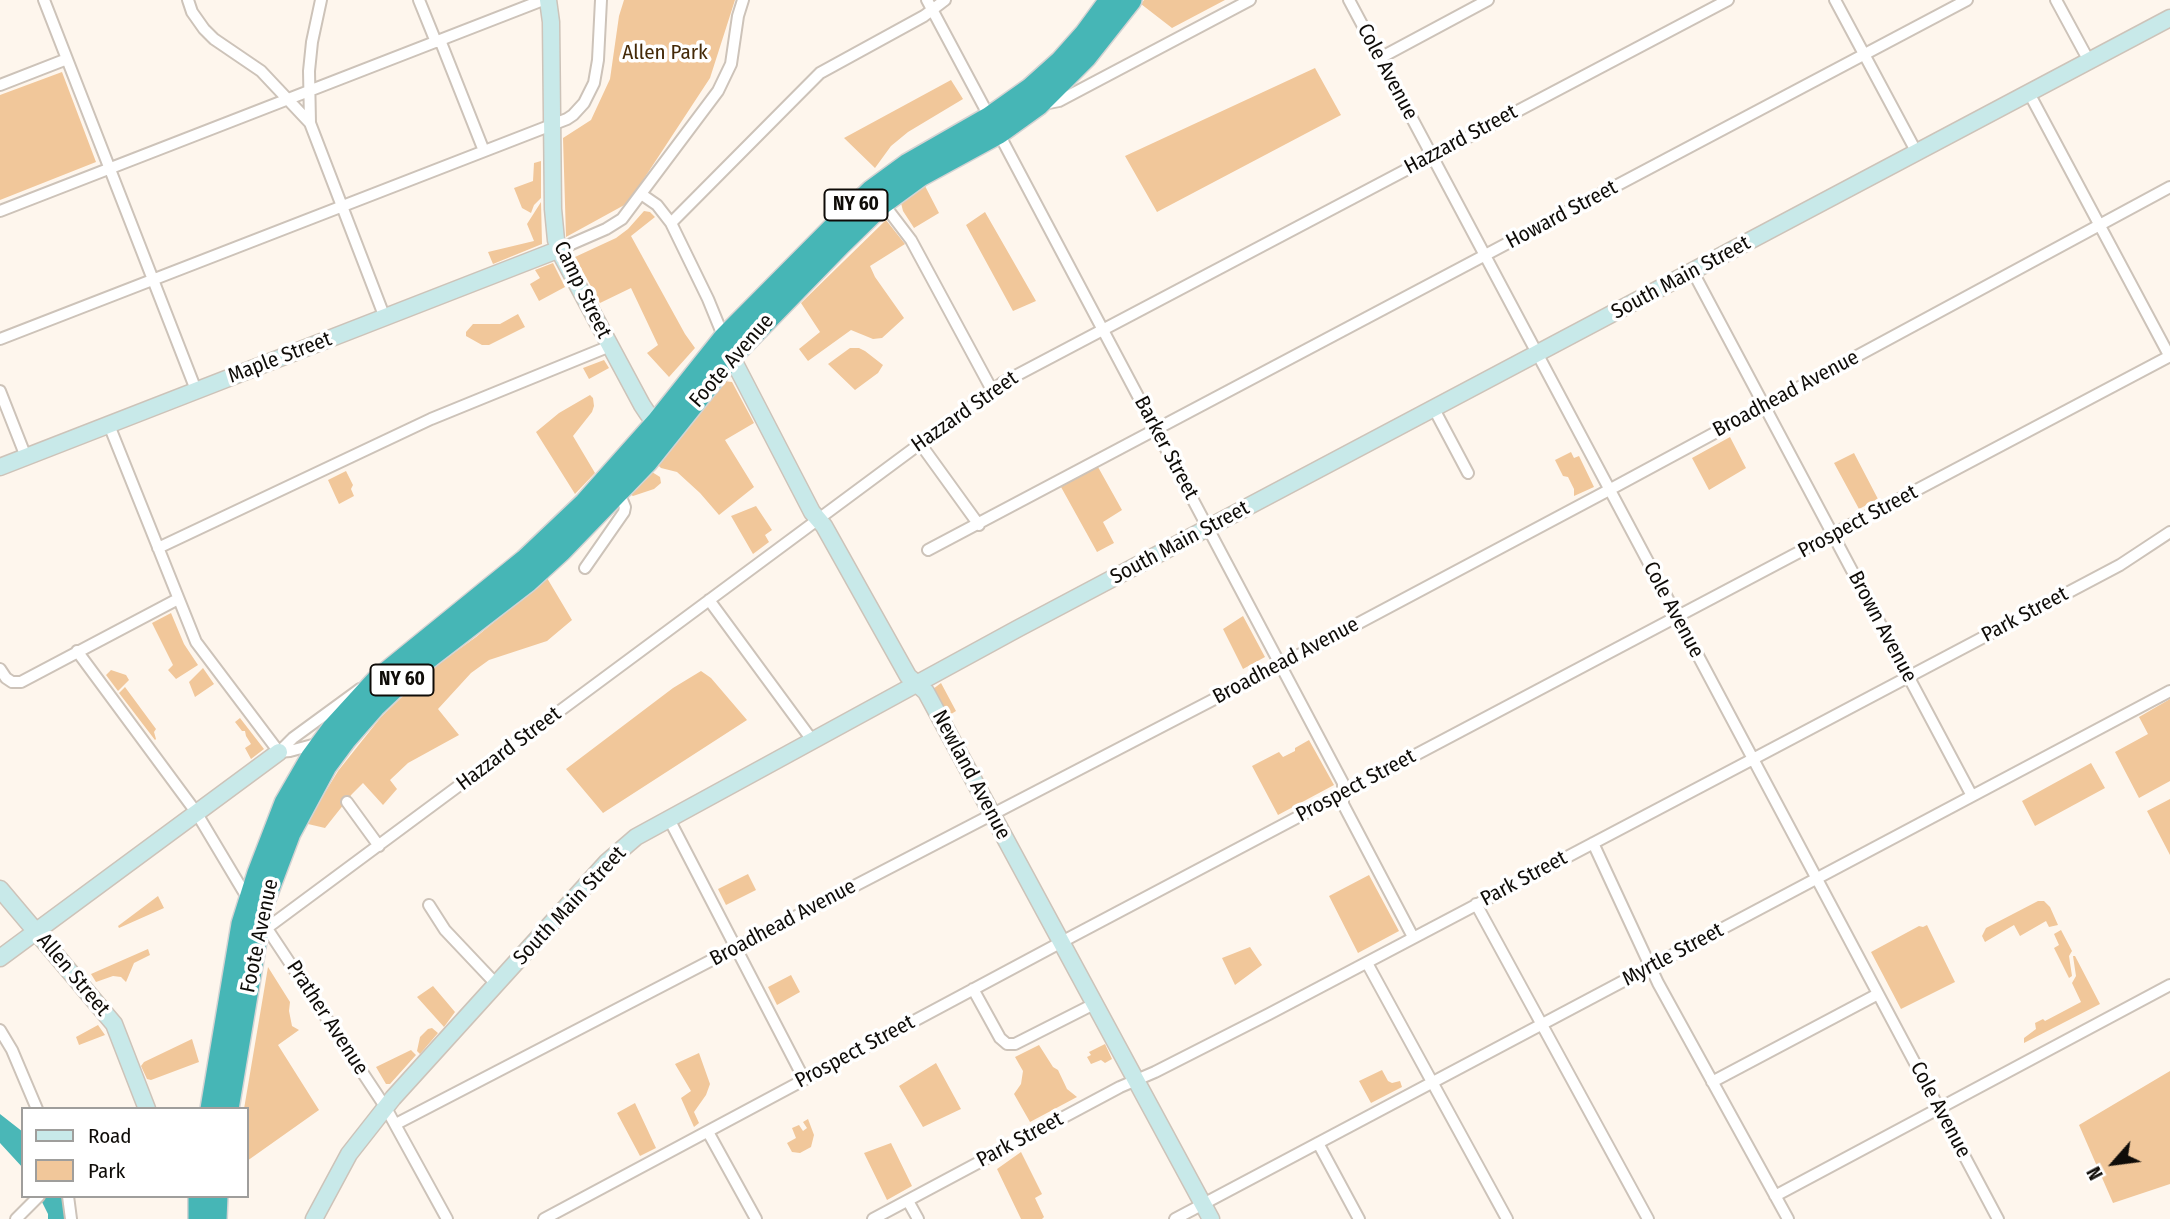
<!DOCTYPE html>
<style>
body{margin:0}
#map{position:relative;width:2170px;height:1219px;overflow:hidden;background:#fef6ed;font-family:"Fira Sans Condensed",sans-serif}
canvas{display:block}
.legend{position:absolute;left:21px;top:1107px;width:228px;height:91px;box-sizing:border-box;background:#fff;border:2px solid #9f9e9c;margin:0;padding:9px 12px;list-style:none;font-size:21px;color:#0f0c08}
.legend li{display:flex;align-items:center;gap:14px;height:35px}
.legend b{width:35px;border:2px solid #9f9e9c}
.north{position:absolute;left:2079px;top:1128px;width:70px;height:70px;-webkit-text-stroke:5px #fff;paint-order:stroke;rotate:242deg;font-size:19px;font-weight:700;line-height:28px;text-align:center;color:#0f0c08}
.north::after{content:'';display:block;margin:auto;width:24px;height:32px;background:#0f0c08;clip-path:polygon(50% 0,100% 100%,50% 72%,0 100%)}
</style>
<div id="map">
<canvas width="2170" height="1219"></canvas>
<ul class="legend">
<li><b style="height:9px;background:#c8e9e9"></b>Road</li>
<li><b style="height:19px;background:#f1c79a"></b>Park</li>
</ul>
<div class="north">N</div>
</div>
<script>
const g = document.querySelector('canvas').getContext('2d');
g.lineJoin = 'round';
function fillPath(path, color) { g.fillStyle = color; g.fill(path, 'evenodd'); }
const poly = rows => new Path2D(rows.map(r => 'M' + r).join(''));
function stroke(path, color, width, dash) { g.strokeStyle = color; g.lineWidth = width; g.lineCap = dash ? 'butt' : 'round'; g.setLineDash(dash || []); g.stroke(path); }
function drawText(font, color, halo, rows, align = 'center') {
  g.font = font + ' "Fira Sans Condensed",sans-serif'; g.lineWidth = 7; g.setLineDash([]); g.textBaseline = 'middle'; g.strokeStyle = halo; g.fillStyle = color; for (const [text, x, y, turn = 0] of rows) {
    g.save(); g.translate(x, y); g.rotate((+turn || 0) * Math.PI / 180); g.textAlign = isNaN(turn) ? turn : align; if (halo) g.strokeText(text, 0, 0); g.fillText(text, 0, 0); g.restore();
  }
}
fillPath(poly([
 [624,0,735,0,710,78,628,203,566,237,563,138,591,120,610,79,619,16],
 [1144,0,1225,0,1172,28,1141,4],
 [1315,68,1341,115,1157,212,1125,156],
 [62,72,96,162,0,200,0,95],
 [951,80,963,99,908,132,891,146,875,168,844,138],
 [541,161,541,198,534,205,531,213,522,208,514,188,533,181,534,163],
 [925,186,939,213,914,228,903,211,901,203],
 [541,202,542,244,493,264,488,252,534,241,527,224],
 [644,211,650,212,655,217,631,236,685,334,695,348,669,377,647,353,658,345,631,288,600,303,575,257,616,238,628,229],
 [985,212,1036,301,1013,311,966,225],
 [886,220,905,244,870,266,875,277,904,318,882,338,873,339,851,330,808,361,799,349,820,332,801,303],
 [553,263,565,287,539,301,530,284,540,278,535,270],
 [518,314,525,327,489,345,482,345,466,336,466,332,473,324,500,324],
 [850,348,859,348,865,351,883,365,878,373,855,390,828,364],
 [604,360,609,368,589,379,583,368],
 [724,381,732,382,754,423,725,440,754,487,719,515,700,493,677,472,661,468,658,465],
 [590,395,593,398,594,406,592,412,573,436,595,473,575,494,536,432,559,413],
 [1730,437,1746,468,1709,490,1692,458],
 [1571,452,1574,458,1579,456,1594,487,1574,496,1574,489,1568,477,1563,476,1555,460],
 [1854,453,1878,499,1859,509,1834,463],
 [1098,467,1122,510,1103,522,1114,543,1097,552,1061,487],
 [346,471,353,485,351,489,354,496,339,504,328,480],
 [652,472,660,477,661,483,654,489,633,496,631,495],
 [756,506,772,530,765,535,769,542,753,554,731,516],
 [547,578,572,620,547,641,489,660,471,673,438,709,459,735,408,763,390,780,397,789,383,805,363,783,352,794,325,828,308,824,307,822,338,771,381,717,430,670,476,637],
 [171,613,184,644,198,665,176,679,168,670,173,665,152,623],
 [1243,616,1265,657,1243,669,1223,629],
 [203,668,214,684,195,697,189,682],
 [111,670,126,675,129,680,118,691,106,675],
 [701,671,711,678,747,720,603,813,566,769,673,688],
 [941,683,956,711,948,716,933,689],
 [125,687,156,729,154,732,156,739,155,740,119,693],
 [2170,699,2170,781,2139,798,2115,752,2148,734,2139,717],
 [240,718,264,749,251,759,245,748,251,744,246,736,245,731,242,731,235,722],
 [1309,740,1334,785,1278,815,1252,766,1279,752,1283,757,1295,751,1295,748],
 [2091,763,2105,788,2035,826,2022,801],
 [2170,799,2170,855,2147,811],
 [748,874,756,890,726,905,718,889],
 [1369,875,1399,931,1358,953,1329,896],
 [158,896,164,908,119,928,118,926],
 [2038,901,2044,901,2050,907,2058,925,2049,927,2046,921,2020,936,2014,925,1985,942,1982,936,1986,928],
 [1927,925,1955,982,1901,1009,1871,952,1919,926,1923,927],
 [2061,930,2072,951,2069,956,2072,976,2069,978,2054,948,2059,945,2054,934],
 [1250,947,1262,965,1235,985,1222,958],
 [148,949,150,955,134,963,126,982,121,977,113,976,96,982,91,974],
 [2073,956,2075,956,2100,1004,2024,1043,2024,1038,2036,1029,2035,1023,2043,1019,2045,1021,2081,1002,2072,983,2076,976],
 [268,967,290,1002,289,1011,292,1026,299,1030,278,1045,319,1110,247,1161,247,1109,244,1109],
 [791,975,800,992,777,1005,768,987],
 [433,986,455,1012,444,1027,417,997],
 [98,1025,105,1035,79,1045,76,1037],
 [432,1028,438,1033,420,1054,417,1051,420,1037,428,1029],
 [192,1039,199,1062,151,1080,147,1079,141,1066,144,1062],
 [1105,1044,1112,1059,1105,1063,1101,1060,1091,1064,1087,1057,1091,1055,1089,1052],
 [1039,1045,1053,1067,1058,1070,1067,1089,1077,1097,1030,1122,1014,1094,1021,1084,1023,1071,1015,1057],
 [411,1050,416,1055,390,1084,386,1084,376,1067],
 [699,1053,710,1084,706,1095,694,1112,699,1123,694,1127,681,1098,691,1091,675,1064],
 [936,1063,961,1109,923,1127,899,1086],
 [1382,1070,1388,1081,1392,1083,1400,1081,1402,1087,1371,1103,1359,1081],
 [2170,1071,2170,1184,2113,1203,2079,1125],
 [635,1103,656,1148,640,1156,617,1113],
 [808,1119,814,1135,811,1147,800,1153,792,1152,787,1143,796,1138,792,1128,799,1125,803,1131,807,1128,803,1122],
 [891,1143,912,1186,887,1200,864,1153],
 [1021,1152,1042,1194,1035,1198,1044,1217,1042,1219,1021,1219,997,1169]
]), '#f1c79a');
fillPath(poly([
 [0,1114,23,1132,23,1168,0,1143],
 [39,1196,62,1196,66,1219,48,1219,48,1214]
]), '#4ab7b7');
const street = poly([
 [44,0,196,390],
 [188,0,192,12,204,29,214,39,261,71,310,123],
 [321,0,312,42,309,71,310,123,385,318],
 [419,0,436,42],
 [927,0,990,118],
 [1349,0,1998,1219],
 [1835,0,1917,153],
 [2056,0,2089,61],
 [440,40,484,151],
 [1380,58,1488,0],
 [0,85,67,59],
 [2029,93,2170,357],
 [1044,104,1059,101,1250,0],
 [998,132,1343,783,1343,804,1413,937],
 [641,194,657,205,671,223,708,299,724,338],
 [882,202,911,240,992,390],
 [0,211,543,0],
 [671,223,820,73,924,16,945,0],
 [560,249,606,229,622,219,718,91,731,64,738,16,743,0],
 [1693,272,1972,796],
 [0,339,567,119,573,115,584,103,594,83,598,60,601,0],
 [0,391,26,457],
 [1434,409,1468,473],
 [109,425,196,642,279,752],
 [919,442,979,525],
 [158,548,431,419,610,346],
 [928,550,1967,0],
 [585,568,624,512,625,507,623,502,614,493],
 [709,600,812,740],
 [77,651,196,812,248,899],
 [0,669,6,678,12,682,21,682,178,599],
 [279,752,293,738,360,689],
 [279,752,290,751,320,743],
 [347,802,379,846],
 [669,819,804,1079],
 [1593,843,1658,983,1788,1219],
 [1476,904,1648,1219],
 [429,905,445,930,497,985],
 [264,924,386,1108,447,1219],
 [267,928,1002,383,1728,0],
 [1367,963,1507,1219],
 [973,989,1000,1038,1007,1044,1015,1044,1094,1004],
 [0,1030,12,1050,37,1109],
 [1712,1082,1878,994],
 [396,1124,1280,665,1609,490,2170,187],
 [708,1132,756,1219],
 [1318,1143,1359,1219],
 [68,1196,71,1219],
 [1775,1196,2170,985],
 [908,1201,918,1219],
 [16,1219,39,1196],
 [544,1219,1071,937,2170,356],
 [873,1219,1120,1087,1155,1072,1269,1014,1753,759,2120,565,2170,532],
 [1175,1219,2170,691]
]);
const secondary = poly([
 [548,0,551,22,553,209,556,240,563,258,642,405,648,414,665,428],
 [728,350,812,512,824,526,908,676,926,692,1211,1219],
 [0,467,560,249],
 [0,889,114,1024,147,1109],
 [0,958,279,752],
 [314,1219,349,1154,393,1098,607,862,636,837,1017,629,2170,18]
]);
const highway = poly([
 [211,1109,242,924,258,873,285,803,311,758,333,728,376,681,525,560,585,503,657,422,724,338,846,215,871,191,908,164,990,117,1031,88,1061,61,1085,34,1110,0],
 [228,1109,257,935,265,899,290,833,326,766,346,739,374,707,414,669,527,582,561,551,647,462,731,357,841,244,883,203,920,176,999,133,1038,105,1086,57,1131,0],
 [199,1219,199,1196],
 [216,1219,217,1196]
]);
stroke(street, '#cdc3b9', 14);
stroke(secondary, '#cdc3b9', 19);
stroke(highway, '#d4d3d3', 24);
stroke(street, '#fff', 10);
stroke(secondary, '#c8e9e9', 16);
stroke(highway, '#46b6b6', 21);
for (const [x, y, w] of [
 [856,205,63],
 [402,680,63]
]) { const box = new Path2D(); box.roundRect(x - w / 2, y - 15.5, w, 31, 5); g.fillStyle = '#fff'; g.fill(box); stroke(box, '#0f0c08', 2); }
drawText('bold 19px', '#0f0c08', null, [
 ["NY 60",856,205],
 ["NY 60",402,680]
]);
drawText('21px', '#442907', '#fff', [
 ["Allen Park",665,53]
]);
drawText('21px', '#0f0c08', '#fff', [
 ["Cole Avenue",1387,72,62],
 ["Hazzard Street",1461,140,-28],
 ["Howard Street",1562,215,-28],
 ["South Main Street",1681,278,-28],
 ["Camp Street",582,290,64],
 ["Maple Street",280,358,-21],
 ["Foote Avenue",732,361,-49],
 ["Broadhead Avenue",1786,394,-28],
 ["Hazzard Street",965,412,-35],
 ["Barker Street",1166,448,62],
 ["Prospect Street",1858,522,-28],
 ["South Main Street",1180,543,-28],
 ["Cole Avenue",1673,610,62],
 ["Park Street",2025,615,-28],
 ["Brown Avenue",1882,627,62],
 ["Broadhead Avenue",1286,661,-28],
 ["Hazzard Street",509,749,-37],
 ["Newland Avenue",971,775,62],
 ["Prospect Street",1356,786,-28],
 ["Park Street",1524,879,-28],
 ["South Main Street",570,906,-47],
 ["Broadhead Avenue",783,923,-28],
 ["Foote Avenue",260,936,-78],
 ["Myrtle Street",1673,955,-28],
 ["Allen Street",73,975,50],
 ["Prather Avenue",327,1018,57],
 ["Prospect Street",855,1052,-28],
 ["Cole Avenue",1940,1110,62],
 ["Park Street",1020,1140,-28]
]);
</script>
